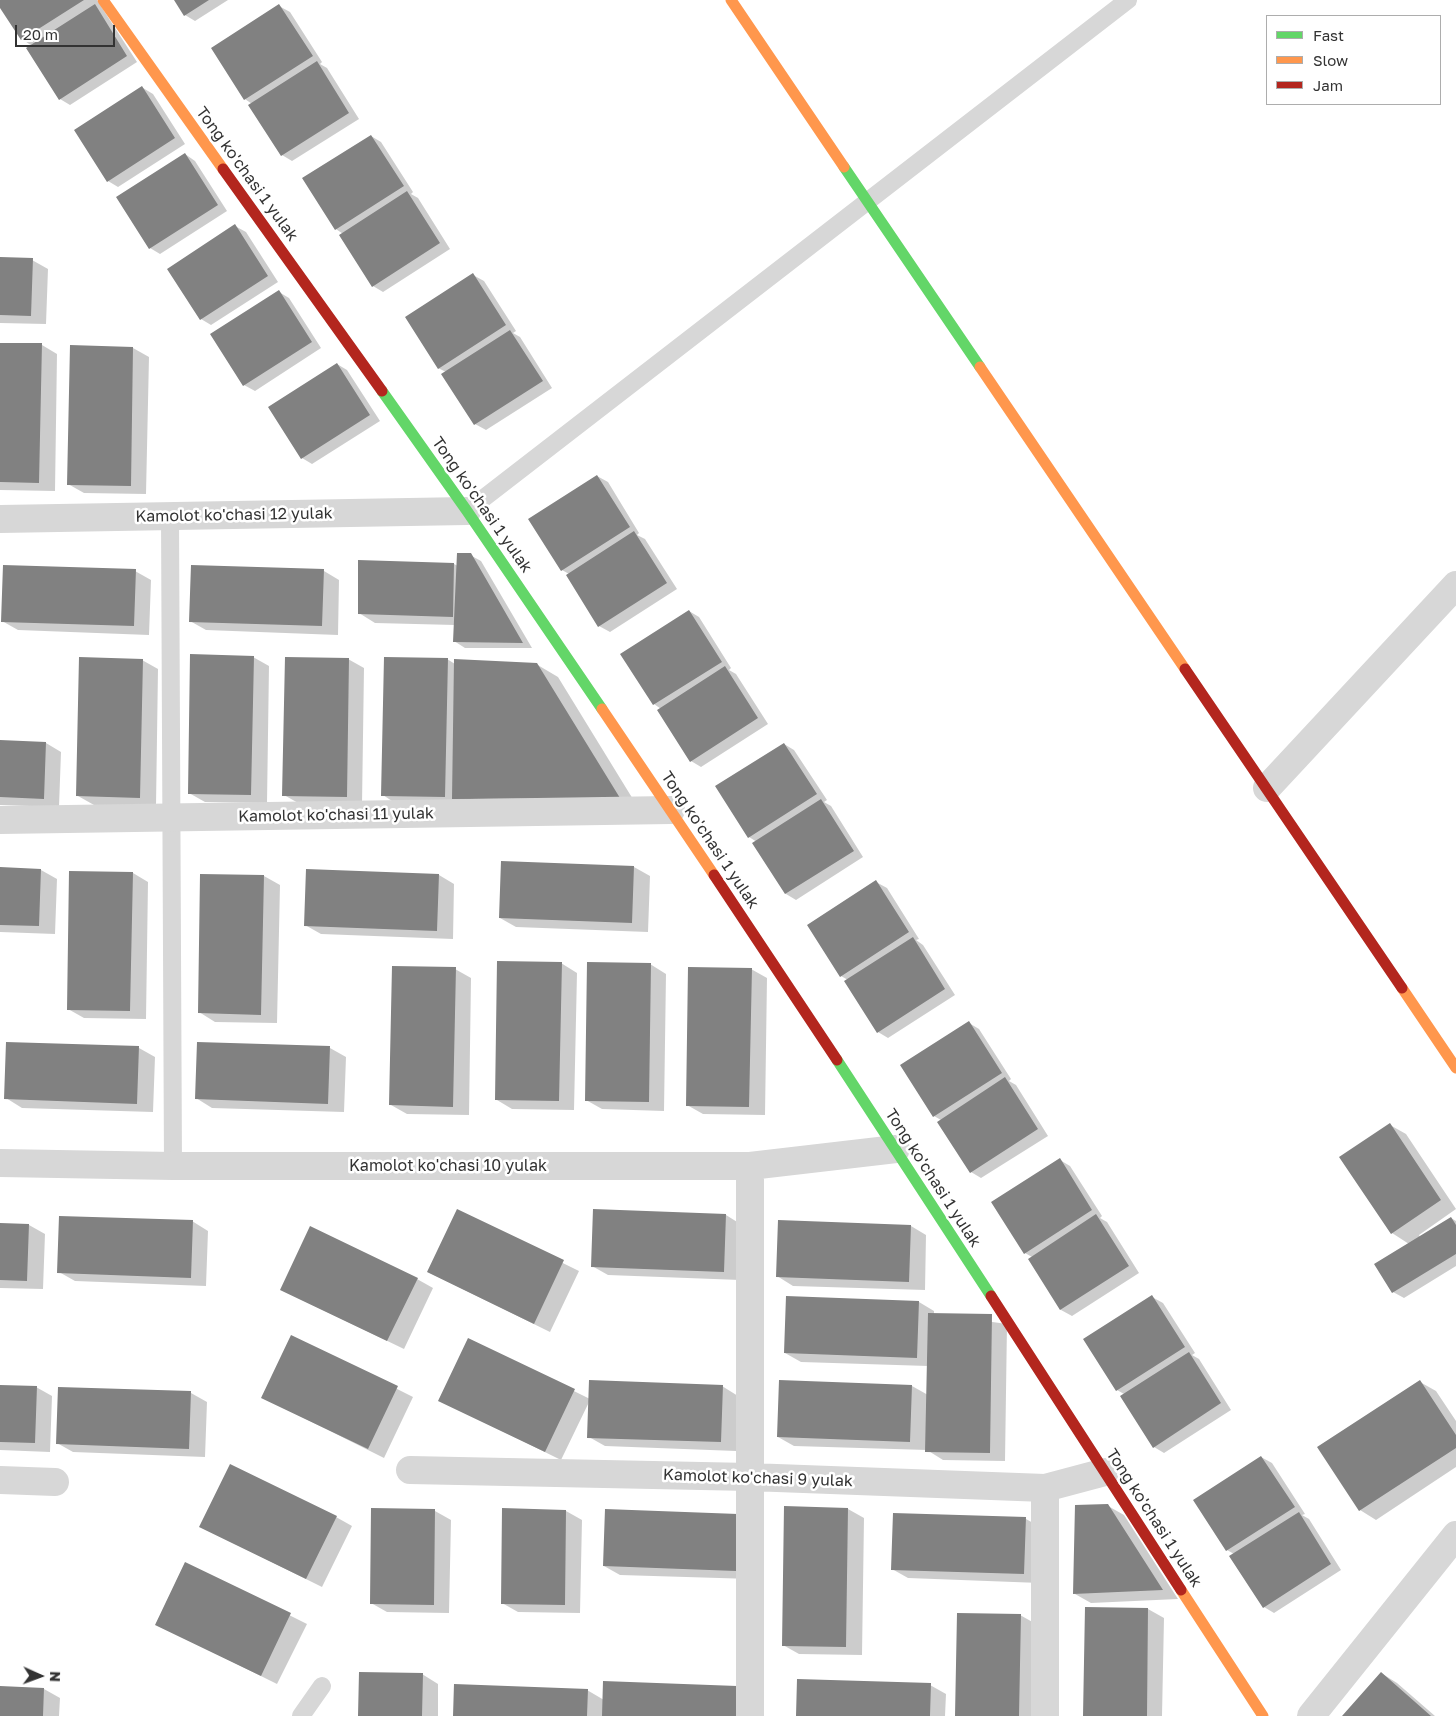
<!DOCTYPE html>
<style>
body{margin:0}
#map{position:relative;width:1456px;height:1716px;overflow:hidden;background:#fff;font-family:"Golos Text",sans-serif}
canvas{display:block}
.legend{position:absolute;left:1266px;top:15px;width:175px;height:90px;box-sizing:border-box;background:#fff;border:1px solid #adadad;margin:0;padding:6px 9px;list-style:none;font-size:15px;color:#333}
.legend li{display:flex;align-items:center;gap:10px;height:25px}
.legend b{width:25px;border:1px solid #adadad}
.north{position:absolute;left:15px;top:1651px;width:50px;height:50px;-webkit-text-stroke:4px #fff;paint-order:stroke;rotate:92deg;font-size:14px;font-weight:700;line-height:20px;text-align:center;color:#333}
.north::after{content:'';display:block;margin:auto;width:18px;height:22px;background:#333;clip-path:polygon(50% 0,100% 100%,50% 72%,0 100%)}
.scale{position:absolute;left:15px;top:25px;width:100px;height:22px;box-sizing:border-box;border:2px solid #333;border-top:0;padding-left:6px;font-size:15px;line-height:18px;white-space:nowrap;color:#333;-webkit-text-stroke:4px #fff;paint-order:stroke}
</style>
<div id="map">
<canvas width="1456" height="1716"></canvas>
<ul class="legend">
<li><b style="height:6px;background:#63d668"></b>Fast</li>
<li><b style="height:6px;background:#ff974d"></b>Slow</li>
<li><b style="height:6px;background:#b3261e"></b>Jam</li>
</ul>
<div class="north">N</div>
<div class="scale">20 m</div>
</div>
<script>
const g = document.querySelector('canvas').getContext('2d');
g.lineJoin = 'round';
function fillPath(path, color) { g.fillStyle = color; g.fill(path, 'evenodd'); }
const poly = rows => new Path2D(rows.map(r => 'M' + r).join(''));
function stroke(path, color, width, dash) { g.strokeStyle = color; g.lineWidth = width; g.lineCap = dash ? 'butt' : 'round'; g.setLineDash(dash || []); g.stroke(path); }
function drawText(font, color, halo, rows, align = 'center') {
  g.font = font + ' "Golos Text",sans-serif'; g.lineWidth = 5; g.setLineDash([]); g.textBaseline = 'middle'; g.strokeStyle = halo; g.fillStyle = color; for (const [text, x, y, turn = 0] of rows) {
    g.save(); g.translate(x, y); g.rotate((+turn || 0) * Math.PI / 180); g.textAlign = isNaN(turn) ? turn : align; if (halo) g.strokeText(text, 0, 0); g.fillText(text, 0, 0); g.restore();
  }
}
fillPath(poly([
 [0,0,97,0,137,62,70,105,60,99,32,46,22,39,0,6],
 [176,0,228,0,195,21,185,15],
 [279,6,290,12,322,62,320,64,327,68,359,119,292,161,282,155,252,104,245,99],
 [143,88,153,94,185,144,118,187,108,181],
 [371,136,381,142,413,192,411,194,418,198,450,249,383,292,373,286,343,234,336,229,304,179],
 [185,154,195,161,227,211,160,254,150,248],
 [235,226,246,232,278,282,211,325,201,319],
 [0,258,32,260,48,269,46,324,0,323],
 [473,275,484,281,516,331,513,333,520,337,552,388,486,430,475,424,446,372,438,368],
 [279,292,289,298,321,348,255,391,244,385],
 [0,344,42,345,57,354,55,491,0,490],
 [71,347,133,348,149,357,146,494,84,493,68,484],
 [337,364,347,370,380,421,312,464,302,458],
 [597,476,608,482,639,533,637,535,645,539,677,589,610,632,599,626,569,574,562,570],
 [470,555,481,561,532,648,465,648,454,641,455,625,375,623,359,613,454,564,458,566],
 [135,571,151,580,149,635,18,630,2,621],
 [324,571,339,580,338,635,206,630,190,621],
 [689,611,699,617,731,668,729,670,736,674,768,724,701,767,691,761,661,709,654,704,622,654],
 [253,657,269,666,267,803,205,802,189,793],
 [348,659,364,668,362,805,300,804,284,795],
 [447,659,455,664,536,664,558,677,639,809,398,805,383,795],
 [142,660,158,669,156,806,94,805,78,796],
 [0,741,46,743,61,752,59,807,0,805],
 [784,744,794,750,827,800,824,802,831,806,863,857,796,900,786,894,754,843,757,842,749,837,717,787],
 [634,867,650,876,648,932,516,927,500,918],
 [0,868,41,870,57,879,55,934,0,932],
 [133,873,148,882,146,1019,84,1018,68,1009],
 [439,875,454,884,453,939,321,934,305,925],
 [264,876,280,885,277,1023,215,1022,199,1012],
 [876,882,887,888,919,939,916,940,923,945,955,995,888,1038,878,1032,848,980,841,976],
 [561,963,577,973,574,1110,512,1109,497,1100],
 [650,964,666,974,664,1111,602,1109,586,1100],
 [455,969,471,978,469,1115,407,1114,391,1105],
 [751,969,767,978,765,1115,703,1114,687,1105],
 [969,1023,979,1029,1011,1079,1009,1081,1016,1085,1048,1136,981,1178,971,1172,941,1120,934,1116],
 [139,1048,155,1057,153,1112,22,1108,6,1098],
 [330,1048,346,1057,344,1112,212,1108,196,1098],
 [1390,1125,1406,1134,1456,1209,1419,1235,1420,1237,1451,1218,1456,1221,1456,1266,1404,1298,1393,1292,1409,1244,1392,1233],
 [1060,1160,1070,1166,1102,1216,1100,1218,1107,1222,1139,1273,1072,1316,1061,1310,1029,1259,1032,1257,1025,1253],
 [457,1211,579,1271,550,1332,428,1272],
 [594,1211,726,1215,742,1225,740,1280,608,1275,592,1266],
 [192,1221,208,1231,206,1286,75,1281,59,1272],
 [0,1224,29,1225,45,1234,43,1289,0,1288],
 [911,1226,926,1235,925,1290,793,1286,777,1276],
 [417,1279,433,1288,404,1349,298,1298],
 [1152,1297,1163,1303,1195,1353,1192,1355,1199,1359,1231,1410,1164,1453,1154,1447,1124,1394,1117,1390],
 [919,1302,934,1311,934,1314,1007,1324,1005,1461,943,1460,927,1450,794,1446,778,1437,912,1386,928,1395,928,1366,801,1362,785,1353],
 [292,1336,413,1397,384,1458,262,1397],
 [469,1339,590,1399,722,1386,738,1396,736,1451,605,1446,589,1437,590,1400,561,1460,439,1400],
 [1420,1382,1436,1391,1456,1421,1456,1467,1376,1520,1360,1510],
 [0,1386,36,1387,52,1396,50,1452,0,1450],
 [59,1388,191,1393,207,1402,205,1457,73,1452,57,1443],
 [1261,1457,1272,1463,1305,1514,1302,1515,1309,1519,1341,1570,1274,1613,1264,1607,1234,1554,1227,1550],
 [1108,1506,1124,1515,1178,1599,1091,1603,1075,1594],
 [848,1509,864,1518,862,1655,799,1654,783,1645],
 [503,1510,566,1511,582,1520,580,1613,518,1612,502,1603],
 [435,1511,451,1520,449,1613,387,1612,371,1603],
 [894,1514,1026,1519,1042,1528,1040,1583,908,1578,892,1569],
 [738,1515,752,1579,620,1575,604,1566],
 [336,1517,352,1526,322,1587,201,1527],
 [185,1563,307,1624,277,1684,156,1624],
 [1148,1609,1164,1618,1162,1716,1084,1716],
 [1020,1615,1036,1624,1035,1716,956,1716],
 [1381,1673,1397,1683,1435,1716,1344,1716],
 [422,1674,438,1684,438,1716,359,1716],
 [930,1685,946,1694,945,1716,797,1716],
 [0,1687,44,1689,60,1698,59,1716,0,1716],
 [736,1687,752,1716,454,1716,587,1690,604,1700]
]), '#0003');
fillPath(poly([
 [0,0,84,0,21,40,0,8],
 [174,0,209,0,184,16],
 [95,4,127,56,59,100,26,48],
 [279,4,313,56,244,100,211,48],
 [317,61,349,113,281,156,248,105],
 [142,86,175,138,107,182,74,130],
 [371,135,404,186,335,230,302,178],
 [185,153,218,205,149,249,116,197],
 [407,191,440,243,372,287,339,235],
 [235,224,268,276,200,320,167,269],
 [0,257,33,258,31,316,0,315],
 [473,273,506,325,438,369,405,317],
 [279,290,312,342,243,386,210,334],
 [510,330,543,381,474,425,441,374],
 [0,343,42,343,39,483,0,482],
 [70,345,133,347,131,486,67,485],
 [337,363,370,415,301,459,268,407],
 [597,475,630,527,561,571,528,519],
 [634,531,667,583,598,627,566,575],
 [457,553,471,553,523,643,453,642],
 [358,560,454,563,453,617,358,614],
 [3,565,136,569,134,626,1,622],
 [191,565,324,569,322,626,189,622],
 [689,610,722,662,653,705,620,654],
 [190,654,254,656,251,795,188,794],
 [79,657,143,659,140,798,76,796],
 [285,657,349,658,347,797,282,796],
 [384,657,448,658,445,797,381,796],
 [454,659,537,663,620,798,452,799],
 [725,666,758,718,690,762,657,710],
 [0,740,46,742,44,799,0,797],
 [784,743,817,794,748,838,715,786],
 [821,799,854,851,785,894,752,843],
 [501,861,634,866,632,923,499,918],
 [0,867,41,869,39,926,0,925],
 [306,869,439,874,437,931,304,926],
 [69,871,133,872,130,1011,67,1010],
 [200,874,264,875,261,1015,198,1013],
 [876,880,909,932,840,977,807,925],
 [913,937,945,989,877,1033,844,981],
 [497,961,562,962,559,1101,495,1100],
 [587,962,651,963,649,1102,585,1101],
 [392,966,456,967,453,1107,389,1105],
 [688,967,752,968,749,1107,686,1106],
 [969,1021,1002,1073,933,1117,900,1065],
 [6,1042,139,1046,137,1104,4,1099],
 [197,1042,330,1046,328,1104,195,1099],
 [1005,1077,1038,1129,970,1173,937,1122],
 [1390,1123,1441,1200,1391,1234,1339,1157],
 [1060,1158,1092,1210,1024,1254,991,1202],
 [457,1209,564,1260,534,1324,427,1272],
 [593,1209,726,1214,724,1272,591,1267],
 [1096,1214,1129,1266,1060,1310,1028,1259],
 [59,1216,193,1220,191,1278,57,1273],
 [1451,1217,1456,1225,1456,1254,1392,1293,1374,1264],
 [778,1220,911,1225,909,1282,776,1277],
 [0,1223,29,1224,27,1281,0,1280],
 [310,1226,418,1278,387,1341,280,1290],
 [1152,1295,1185,1347,1116,1391,1083,1339],
 [786,1296,919,1301,917,1358,784,1353],
 [928,1313,992,1314,990,1453,925,1452],
 [291,1335,398,1386,368,1449,261,1398],
 [468,1338,575,1389,545,1452,438,1401],
 [1189,1352,1221,1403,1153,1448,1120,1396],
 [589,1380,723,1385,721,1442,587,1438],
 [779,1380,912,1385,910,1442,777,1437],
 [1420,1380,1456,1435,1456,1448,1359,1511,1317,1447],
 [0,1385,37,1386,35,1443,0,1442],
 [58,1387,191,1391,189,1449,56,1444],
 [1261,1456,1295,1507,1226,1551,1193,1500],
 [230,1464,337,1516,306,1579,199,1527],
 [1108,1504,1163,1590,1073,1594,1075,1505],
 [784,1506,848,1508,846,1647,782,1646],
 [371,1508,435,1509,434,1605,370,1604],
 [502,1508,566,1510,565,1605,501,1604],
 [605,1509,738,1514,736,1571,603,1566],
 [1299,1512,1331,1564,1263,1608,1229,1556],
 [893,1513,1026,1517,1024,1574,891,1570],
 [185,1562,291,1613,261,1676,155,1625],
 [1085,1607,1148,1608,1147,1716,1083,1716],
 [957,1613,1021,1614,1019,1716,955,1716],
 [359,1672,423,1673,422,1716,358,1716],
 [1381,1672,1431,1716,1342,1716],
 [797,1679,931,1683,930,1716,796,1716],
 [603,1681,737,1686,736,1716,602,1716],
 [454,1684,588,1689,587,1716,453,1716],
 [0,1686,44,1688,43,1716,0,1716]
]), '#818181');
stroke(poly([
 [467,511,1128,0],
 [170,516,173,1166],
 [301,1716,322,1686]
]), '#d7d7d7', 18);
stroke(poly([
 [0,519,467,511],
 [1267,788,1456,585],
 [0,820,671,810],
 [0,1163,173,1166,750,1166,896,1149],
 [750,1166,750,1716],
 [410,1470,750,1477,1045,1488,1105,1472],
 [0,1480,55,1482],
 [1045,1488,1045,1716],
 [1311,1716,1456,1535]
]), '#d7d7d7', 28);
stroke(poly([
 [844,167,980,367],
 [382,391,467,511,602,709],
 [837,1060,991,1296]
]), '#63d668', 11);
stroke(poly([
 [103,0,223,169],
 [731,0,844,167],
 [980,367,1185,669],
 [602,709,714,875],
 [1402,988,1456,1068],
 [1181,1590,1263,1716]
]), '#ff974d', 11);
stroke(poly([
 [223,169,382,391],
 [1185,669,1402,988],
 [714,875,837,1060],
 [991,1296,1181,1590]
]), '#b3261e', 11);
drawText('16px', '#333', '#fff', [
 ["Tong ko'chasi 1 yulak",247,174,54],
 ["Tong ko'chasi 1 yulak",482,505,55],
 ["Kamolot ko'chasi 12 yulak",234,515,-1],
 ["Kamolot ko'chasi 11 yulak",336,815,-1],
 ["Tong ko'chasi 1 yulak",710,840,56],
 ["Kamolot ko'chasi 10 yulak",448,1166],
 ["Tong ko'chasi 1 yulak",933,1178,57],
 ["Kamolot ko'chasi 9 yulak",758,1478,2],
 ["Tong ko'chasi 1 yulak",1154,1518,57]
]);
</script>
